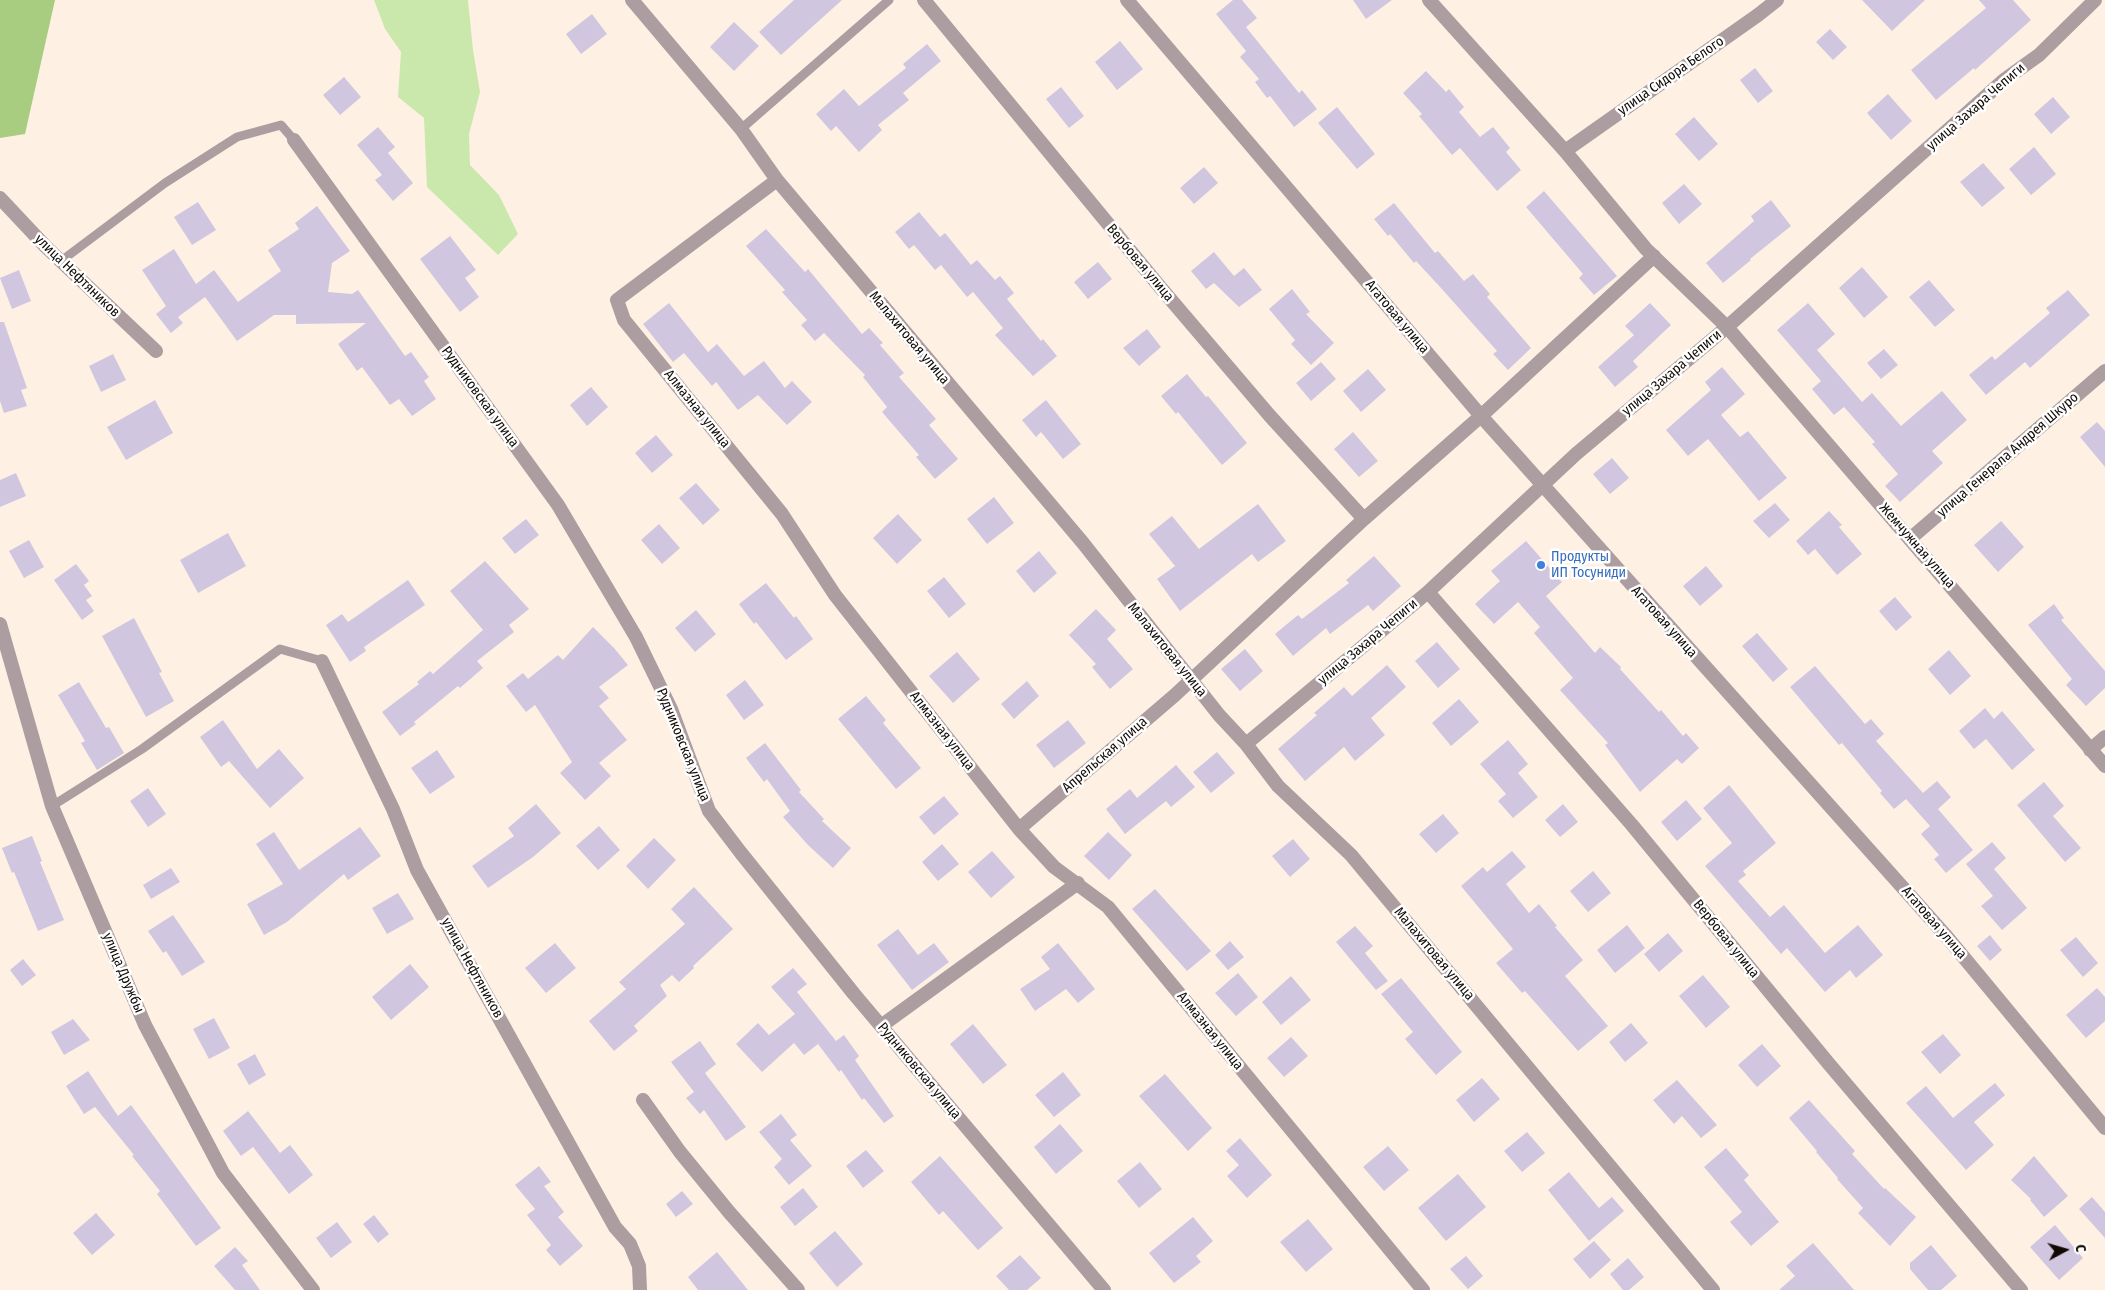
<!DOCTYPE html>
<html>
<head>
<meta charset="utf-8">
<style>
	body { margin:0 }
	#map { position:relative; width:2105px; height:1290px; overflow:hidden; background:#fef1e4; font-family:"Fira Sans Condensed",sans-serif }
	canvas { display:block }
	.north { position:absolute; left:2040px; top:1225px; width:50px; height:50px; -webkit-text-stroke:4px #fff; paint-order:stroke; rotate:84deg; font-size:14px; font-weight:700; line-height:20px; text-align:center; color:#110a04 }
	.north::after { content:''; display:block; margin:auto; width:18px; height:22px; background:#110a04; clip-path:polygon(50% 0,100% 100%,50% 72%,0 100%) }
</style>
</head>
<body>
<div id="map">
<canvas width="2105" height="1290"></canvas>
<div class="north">С</div>
</div>
<script>
const ctx = document.querySelector('canvas').getContext('2d');
ctx.lineJoin = 'round';
function fillPath(path, color) { ctx.fillStyle = color; ctx.fill(path, 'evenodd'); }
const toPath = rows => new Path2D(rows.map(r => 'M' + r).join(''));
function stroke(path, color, width, dash) { ctx.strokeStyle = color; ctx.lineWidth = width; ctx.lineCap = dash ? 'butt' : 'round'; ctx.setLineDash(dash || []); ctx.stroke(path); }
function write(font, color, halo, rows, align = 'center') {
  ctx.font = font + ' "Fira Sans Condensed",sans-serif'; ctx.lineWidth = 5; ctx.setLineDash([]); ctx.textBaseline = 'middle'; ctx.strokeStyle = halo; ctx.fillStyle = color; for (const [text, x, y, turn = 0] of rows) {
    ctx.save(); ctx.translate(x, y); ctx.rotate((+turn || 0) * Math.PI / 180); ctx.textAlign = isNaN(turn) ? turn : align; if (halo) ctx.strokeText(text, 0, 0); ctx.fillText(text, 0, 0); ctx.restore();
  }
}
fillPath(toPath([
	[374,0,468,0,473,50,480,92,469,134,470,165,499,195,518,234,498,255,427,187,424,118,398,97,401,52,385,29]
]), '#cae8ac');
fillPath(toPath([
	[0,0,55,0,25,134,0,138]
]), '#a8cc80');
fillPath(toPath([
	[794,0,842,0,781,55,759,32],
	[1233,0,1242,0,1257,18,1246,27,1299,93,1302,90,1317,109,1294,127,1270,96,1267,98,1255,82,1259,79,1240,57,1246,51,1216,14],
	[1353,0,1392,0,1366,19],
	[1862,0,1925,0,1892,31],
	[1979,0,2013,0,2031,20,1975,70,1974,68,1936,100,1911,70,1986,8],
	[592,14,607,34,581,54,566,34],
	[734,22,759,46,734,71,710,47],
	[1830,29,1847,47,1833,60,1816,42],
	[1120,41,1143,69,1117,90,1095,62],
	[927,44,941,61,903,93,909,100,878,125,882,130,859,152,836,126,831,131,816,114,844,89,859,106,906,68,903,64],
	[1755,68,1773,91,1758,103,1740,80],
	[1426,71,1446,92,1449,89,1464,107,1459,112,1480,137,1493,127,1510,148,1506,152,1521,170,1497,191,1460,148,1452,155,1419,116,1422,114,1403,93],
	[344,77,361,97,340,115,323,95],
	[1061,87,1084,116,1069,128,1046,99],
	[1888,94,1912,121,1891,140,1867,113],
	[2053,97,2070,117,2051,134,2034,114],
	[1337,107,1375,154,1357,169,1318,123],
	[1694,117,1718,144,1699,161,1675,134],
	[378,127,395,147,388,153,413,183,393,201,375,180,382,175,357,145],
	[2034,147,2056,174,2031,195,2009,169],
	[1983,163,2005,188,1982,207,1960,182],
	[1204,167,1218,183,1194,204,1180,188],
	[1684,184,1702,204,1679,224,1662,203],
	[1544,191,1617,276,1594,295,1579,278,1583,274,1526,207],
	[1771,200,1791,226,1750,259,1751,260,1723,283,1706,263,1754,221,1751,216],
	[198,202,216,230,192,245,174,217],
	[1394,203,1435,253,1438,251,1464,281,1473,274,1490,294,1487,297,1531,348,1508,370,1493,354,1497,351,1441,288,1416,261,1414,263,1390,234,1388,236,1374,219],
	[317,206,350,251,332,263,328,292,352,294,358,290,405,356,411,352,429,377,424,381,436,399,412,416,399,399,390,405,362,367,357,371,338,344,366,323,296,324,296,315,274,315,237,341,205,297,178,317,183,323,171,333,156,314,166,306,142,270,174,249,196,284,214,270,238,302,281,271,268,250,299,229,295,223],
	[919,212,940,237,945,233,971,265,977,260,995,280,1000,276,1014,293,1007,299,1041,341,1043,339,1057,356,1033,376,995,335,1003,328,973,292,967,297,941,265,935,270,914,245,909,249,895,232],
	[766,229,805,272,808,269,862,334,869,328,883,343,880,345,904,373,899,377,936,419,929,425,958,459,935,479,916,457,919,455,882,412,887,407,863,377,865,375,824,333,815,341,801,325,807,320,782,292,785,290,746,246],
	[450,236,476,270,465,278,479,297,460,312,420,259],
	[1214,252,1234,276,1244,268,1262,290,1239,307,1214,283,1206,289,1191,271],
	[1098,262,1112,279,1088,299,1074,282],
	[1862,267,1888,297,1864,318,1839,288],
	[19,270,31,301,12,309,0,278],
	[1929,280,1955,310,1935,327,1909,297],
	[1292,289,1310,312,1306,314,1334,343,1311,365,1291,344,1295,340,1269,309],
	[2068,290,2090,315,2030,368,2025,362,1986,395,1969,375,1992,356,1995,360,2050,313,2046,308],
	[669,303,708,352,717,344,744,376,764,361,785,388,792,381,812,402,787,425,758,395,738,410,716,382,712,386,684,353,673,362,643,324],
	[1650,303,1671,325,1633,361,1638,367,1615,387,1598,367,1634,335,1625,326],
	[1808,303,1835,334,1817,350,1862,402,1872,393,1901,426,1942,391,1967,420,1932,451,1943,463,1900,502,1885,486,1898,474,1872,444,1875,442,1844,407,1834,415,1812,389,1821,381,1777,330],
	[0,322,4,322,27,388,21,390,27,406,4,413,0,401],
	[1147,329,1161,347,1139,366,1123,348],
	[1884,349,1898,365,1881,379,1867,363],
	[113,354,126,380,101,392,89,366],
	[1321,362,1336,379,1311,401,1296,383],
	[1722,367,1745,394,1721,415,1740,437,1748,431,1787,478,1759,501,1708,439,1688,456,1666,430,1711,390,1705,382],
	[1368,369,1386,390,1361,412,1343,391],
	[1187,374,1206,397,1208,396,1247,443,1222,465,1178,412,1176,414,1161,396],
	[591,387,608,407,587,426,570,405],
	[155,400,173,433,126,460,107,427],
	[1046,400,1081,444,1063,459,1041,432,1036,437,1022,420],
	[2097,422,2105,431,2105,467,2080,437],
	[1353,432,1378,461,1359,477,1334,449],
	[656,435,673,455,652,473,635,453],
	[1612,458,1629,478,1610,494,1593,474],
	[16,473,26,496,0,507,0,480],
	[696,483,720,510,703,525,679,498],
	[994,497,1014,523,987,544,967,519],
	[1775,503,1790,520,1769,538,1753,521],
	[1258,504,1286,541,1258,562,1252,554,1180,611,1157,579,1175,566,1149,534,1172,516,1199,549],
	[1829,511,1842,525,1839,527,1862,554,1837,575,1815,549,1808,555,1796,541],
	[898,514,922,540,897,564,873,538],
	[526,519,539,535,515,554,502,538],
	[2001,521,2024,547,1998,572,1974,545],
	[659,524,680,548,662,564,641,540],
	[228,533,246,566,198,593,180,560],
	[29,540,44,567,24,578,9,551],
	[1526,541,1562,582,1546,596,1595,653,1600,647,1621,667,1620,669,1659,712,1661,710,1683,736,1686,733,1699,748,1682,764,1677,759,1640,792,1605,745,1608,743,1560,690,1573,678,1534,633,1540,627,1518,602,1494,624,1475,604,1500,581,1491,571],
	[1039,551,1057,573,1034,593,1016,571],
	[1374,556,1401,586,1373,611,1368,605,1330,634,1326,628,1293,656,1275,634,1298,615,1302,619,1349,583,1346,580],
	[485,561,529,609,509,625,514,632,477,661,483,668,460,688,458,686,414,722,416,724,400,736,382,712,419,684,417,682,430,671,433,674,483,630,450,591],
	[76,564,89,581,84,585,92,596,86,600,94,611,82,620,54,580],
	[1706,566,1723,586,1700,606,1683,586],
	[944,577,966,604,949,618,927,591],
	[408,580,425,605,364,647,366,651,350,662,326,625,342,614,348,622],
	[766,583,794,618,796,616,813,639,786,660,756,622,754,624,739,604],
	[1895,597,1912,617,1896,631,1879,611],
	[2054,604,2064,618,2061,620,2105,671,2105,688,2086,706,2066,685,2072,679,2028,625],
	[1096,609,1116,630,1107,639,1133,669,1110,689,1092,667,1096,664,1069,635],
	[696,610,716,634,695,652,675,628],
	[134,618,162,672,159,673,174,701,146,717,102,636],
	[593,627,614,648,628,665,599,687,609,698,599,706,627,740,599,763,611,776,585,800,560,773,572,762,535,705,526,712,506,686,523,673,528,679,558,655,563,660],
	[1757,633,1788,669,1773,682,1742,646],
	[1437,642,1460,669,1438,688,1415,661],
	[1245,649,1263,671,1240,691,1221,669],
	[1949,650,1971,676,1950,695,1928,669],
	[957,652,980,679,953,703,929,676],
	[1387,665,1406,687,1371,718,1385,735,1355,761,1344,747,1305,781,1278,749,1317,715,1314,713,1344,687,1352,696],
	[1815,666,1865,724,1871,719,1884,734,1876,741,1923,793,1937,781,1951,797,1938,809,1973,850,1946,873,1934,859,1939,855,1921,834,1930,826,1906,799,1894,809,1880,793,1882,791,1842,743,1839,745,1790,687],
	[745,680,764,705,744,720,726,695],
	[1027,681,1039,696,1014,719,1001,704],
	[79,682,106,728,109,727,124,753,97,770,81,743,85,741,58,695],
	[866,696,886,720,883,723,921,768,896,789,838,719],
	[1459,699,1479,722,1451,746,1432,723],
	[1985,708,1994,719,2002,711,2035,750,2012,770,1986,739,1974,749,1959,731],
	[223,720,257,769,279,749,304,778,270,808,229,761,221,767,200,737],
	[1068,720,1086,743,1054,768,1036,745],
	[1508,740,1528,764,1518,773,1538,797,1513,818,1498,801,1506,794,1480,764],
	[765,743,801,790,799,792,824,819,822,821,851,848,833,868,808,845,783,817,790,811,767,779,764,782,746,758],
	[437,750,455,777,430,794,411,768],
	[1217,752,1235,773,1211,793,1193,772],
	[1176,765,1195,787,1171,807,1166,801,1125,834,1106,809,1130,789,1137,798],
	[2044,782,2064,806,2053,816,2081,848,2065,862,2017,805],
	[1729,785,1776,843,1743,871,1746,875,1738,881,1770,917,1784,905,1825,953,1858,925,1883,955,1856,978,1850,970,1825,992,1787,948,1781,954,1705,866,1732,843,1703,808],
	[148,788,166,814,148,827,130,801],
	[944,796,959,814,934,835,919,817],
	[1686,800,1702,819,1677,841,1661,822],
	[536,804,561,833,533,857,488,888,472,866,514,836,508,828],
	[1563,804,1578,822,1560,837,1545,820],
	[1443,814,1459,833,1436,853,1419,834],
	[599,826,620,850,598,870,576,846],
	[360,827,381,856,348,880,344,874,287,922,264,935,247,904,283,884,256,844,274,832,299,870],
	[1108,832,1132,855,1109,880,1084,856],
	[32,836,42,861,40,862,64,920,38,931,14,872,12,873,2,848],
	[654,838,676,860,648,889,626,866],
	[1293,839,1310,859,1290,877,1272,856],
	[1992,842,2006,858,1994,869,2027,908,2002,930,1981,906,1993,896,1966,864],
	[942,844,959,864,938,881,922,862],
	[992,851,1015,877,991,898,968,872],
	[1512,851,1526,867,1506,884,1529,913,1539,904,1557,926,1555,927,1583,960,1565,976,1608,1026,1578,1051,1525,991,1522,993,1496,963,1513,949,1461,886,1483,867,1487,872],
	[171,868,180,882,151,899,143,885],
	[1593,871,1611,893,1588,912,1570,891],
	[694,887,733,929,693,966,694,968,679,982,672,975,660,985,667,996,634,1026,638,1031,614,1051,589,1021,626,989,619,982,685,924,671,909],
	[1155,889,1211,951,1187,971,1132,909],
	[398,893,414,919,387,934,372,908],
	[173,915,205,962,182,976,166,951,163,953,148,931],
	[1627,925,1645,948,1615,973,1597,950],
	[1355,926,1373,946,1365,953,1388,981,1376,990,1336,942],
	[898,929,918,955,934,943,949,962,912,990,877,945],
	[1668,933,1683,951,1659,972,1644,954],
	[1990,935,2002,950,1990,961,1977,946],
	[2076,937,2098,963,2083,977,2060,950],
	[1230,941,1244,957,1228,970,1215,955],
	[555,943,576,968,546,993,525,968],
	[1058,943,1095,989,1078,1003,1066,989,1035,1011,1020,989,1050,969,1041,957],
	[23,959,36,975,22,986,10,970],
	[410,964,429,987,391,1020,372,997],
	[793,968,807,984,797,992,836,1041,844,1035,859,1056,855,1060,894,1116,884,1123,864,1098,862,1100,841,1070,839,1072,818,1044,804,1055,794,1043,762,1072,736,1044,758,1023,769,1035,795,1014,771,987],
	[1238,973,1258,997,1236,1016,1215,993],
	[1703,975,1730,1007,1706,1028,1679,996],
	[1291,976,1311,1000,1281,1025,1262,1002],
	[1401,978,1462,1052,1436,1075,1405,1039,1413,1032,1381,994],
	[2097,988,2105,997,2105,1021,2086,1038,2066,1015],
	[214,1018,230,1048,209,1059,193,1029],
	[73,1019,90,1040,64,1055,51,1032],
	[1631,1023,1648,1043,1625,1062,1609,1042],
	[973,1024,1007,1065,983,1084,950,1044],
	[1943,1034,1961,1055,1940,1074,1921,1052],
	[1291,1037,1308,1056,1284,1077,1267,1058],
	[700,1041,716,1064,705,1073,746,1127,726,1141,704,1110,700,1114,686,1098,694,1092,671,1062],
	[1762,1044,1781,1066,1757,1087,1738,1065],
	[255,1054,266,1075,249,1085,237,1064],
	[88,1071,118,1116,131,1105,221,1228,196,1246,157,1194,160,1191,132,1156,134,1155,95,1107,84,1114,66,1086],
	[1063,1072,1081,1095,1054,1117,1035,1095],
	[1165,1074,1212,1128,1188,1151,1139,1096],
	[1482,1078,1500,1099,1474,1122,1456,1100],
	[1677,1080,1717,1125,1701,1138,1682,1116,1674,1124,1653,1100],
	[1995,1083,2005,1095,1974,1122,1994,1145,1966,1170,1906,1103,1926,1086,1953,1118],
	[1809,1100,1855,1151,1852,1154,1884,1189,1885,1188,1916,1217,1890,1246,1858,1213,1863,1208,1837,1179,1838,1178,1816,1152,1817,1151,1789,1118],
	[248,1111,280,1153,290,1145,313,1175,289,1194,253,1147,241,1156,223,1131],
	[781,1114,797,1135,790,1140,812,1166,789,1185,774,1167,782,1159,759,1132],
	[1060,1124,1083,1151,1056,1174,1034,1147],
	[1527,1132,1545,1153,1522,1172,1504,1151],
	[1240,1138,1272,1175,1247,1198,1227,1176,1239,1165,1226,1151],
	[1388,1146,1409,1170,1384,1191,1363,1167],
	[1726,1148,1749,1175,1744,1180,1779,1222,1751,1246,1730,1222,1742,1212,1704,1167],
	[866,1150,884,1171,863,1188,846,1166],
	[940,1156,1003,1228,978,1250,943,1211,939,1215,911,1182],
	[2034,1156,2068,1196,2044,1217,2030,1200,2031,1199,2011,1180],
	[1140,1162,1162,1189,1139,1208,1117,1181],
	[539,1166,551,1182,544,1186,564,1212,558,1217,583,1246,560,1266,546,1250,551,1245,527,1215,535,1209,515,1185],
	[1569,1172,1599,1208,1612,1197,1624,1211,1589,1241,1548,1190],
	[1458,1174,1486,1207,1446,1241,1418,1208],
	[803,1188,818,1207,795,1226,780,1207],
	[682,1191,693,1204,676,1217,666,1204],
	[2092,1197,2105,1212,2105,1238,2079,1209],
	[96,1213,115,1235,92,1255,73,1233],
	[374,1215,389,1234,378,1243,363,1224],
	[1193,1217,1213,1241,1196,1256,1201,1262,1174,1283,1149,1253],
	[1308,1219,1333,1249,1306,1272,1280,1242],
	[337,1222,352,1242,331,1258,316,1238],
	[2055,1225,2083,1258,2059,1280,2030,1247],
	[835,1231,863,1264,837,1287,809,1253],
	[1594,1241,1611,1260,1590,1279,1573,1259],
	[1813,1243,1834,1267,1854,1290,1779,1290,1795,1276,1786,1266],
	[1931,1245,1957,1276,1941,1290,1928,1290,1910,1269,1910,1263],
	[235,1247,248,1261,242,1265,260,1290,235,1290,214,1266],
	[717,1252,748,1290,698,1290,688,1277],
	[1020,1255,1041,1278,1027,1290,1009,1290,996,1276],
	[1466,1256,1483,1276,1468,1289,1450,1269],
	[1628,1258,1644,1277,1629,1290,1623,1290,1610,1274]
]), '#d1c6e0');
stroke(toPath([
	[741,129,889,0],
	[61,261,165,183,237,137,281,125,294,140],
	[52,806,142,749,280,649,322,661]
]), '#ab9da0', 9);
stroke(toPath([
	[632,0,741,129,777,180,1083,543,1219,715,1246,744,1278,786,1351,855,1713,1290],
	[924,0,1160,287,1270,416,1364,519],
	[1127,0,1481,416,1947,937,2105,1128],
	[1429,0,1565,151,1646,249,1727,327,2105,766],
	[294,140,558,505,636,637,671,709,709,811,741,853,854,994,1104,1290],
	[1565,151,1758,15,1777,0],
	[777,180,617,300,624,320,782,514,835,595,1019,829,1054,867,1108,907,1423,1290],
	[0,198,46,247,156,351],
	[1911,538,2105,371],
	[1428,592,1632,825,1829,1064,2021,1290],
	[0,624,52,806,145,1025,223,1173,313,1290],
	[322,661,393,809,417,870,615,1227,630,1244,639,1266,640,1290],
	[1246,744,1428,592,1576,454,1727,327,2004,80,2039,55,2095,0],
	[2090,750,2105,737],
	[1019,829,1175,695,1364,519,1481,416,1654,256],
	[881,1026,1078,883],
	[643,1100,680,1152,729,1212,798,1290]
]), '#ab9da0', 14);
for (const [x, y, r, color] of [
	[1541,565,5,"#3f7fe0"]
]) { const dot = new Path2D(); dot.arc(x, y, r, 0, 2 * Math.PI); ctx.fillStyle = color; ctx.fill(dot); stroke(dot, '#fff', 2); }
write('14px', '#110a04', '#fff', [
	["улица Сидора Белого",1671,76,-35],
	["улица Захара Чепиги",1976,107,-41],
	["Вербовая улица",1140,263,50],
	["улица Нефтяников",77,276,44],
	["Агатовая улица",1397,317,50],
	["Малахитовая улица",909,338,50],
	["улица Захара Чепиги",1672,373,-40],
	["Рудниковская улица",480,397,54],
	["Алмазная улица",697,409,51],
	["улица Генерала Андрея Шкуро",2008,455,-41],
	["Жемчужная улица",1917,546,49],
	["Агатовая улица",1664,622,48],
	["улица Захара Чепиги",1368,642,-40],
	["Малахитовая улица",1167,650,51],
	["Алмазная улица",942,731,52],
	["Рудниковская улица",683,745,68],
	["Апрельская улица",1105,755,-41],
	["Агатовая улица",1934,923,49],
	["Вербовая улица",1726,939,51],
	["Малахитовая улица",1434,954,50],
	["улица Нефтяников",472,968,61],
	["улица Дружбы",123,973,67],
	["Алмазная улица",1210,1031,51],
	["Рудниковская улица",919,1071,50]
]);
write('14px', '#366cbe', '#fff', [
	["Продукты",1551,557],
	["ИП Тосуниди",1551,573]
], 'left');
</script>
</body>
</html>
